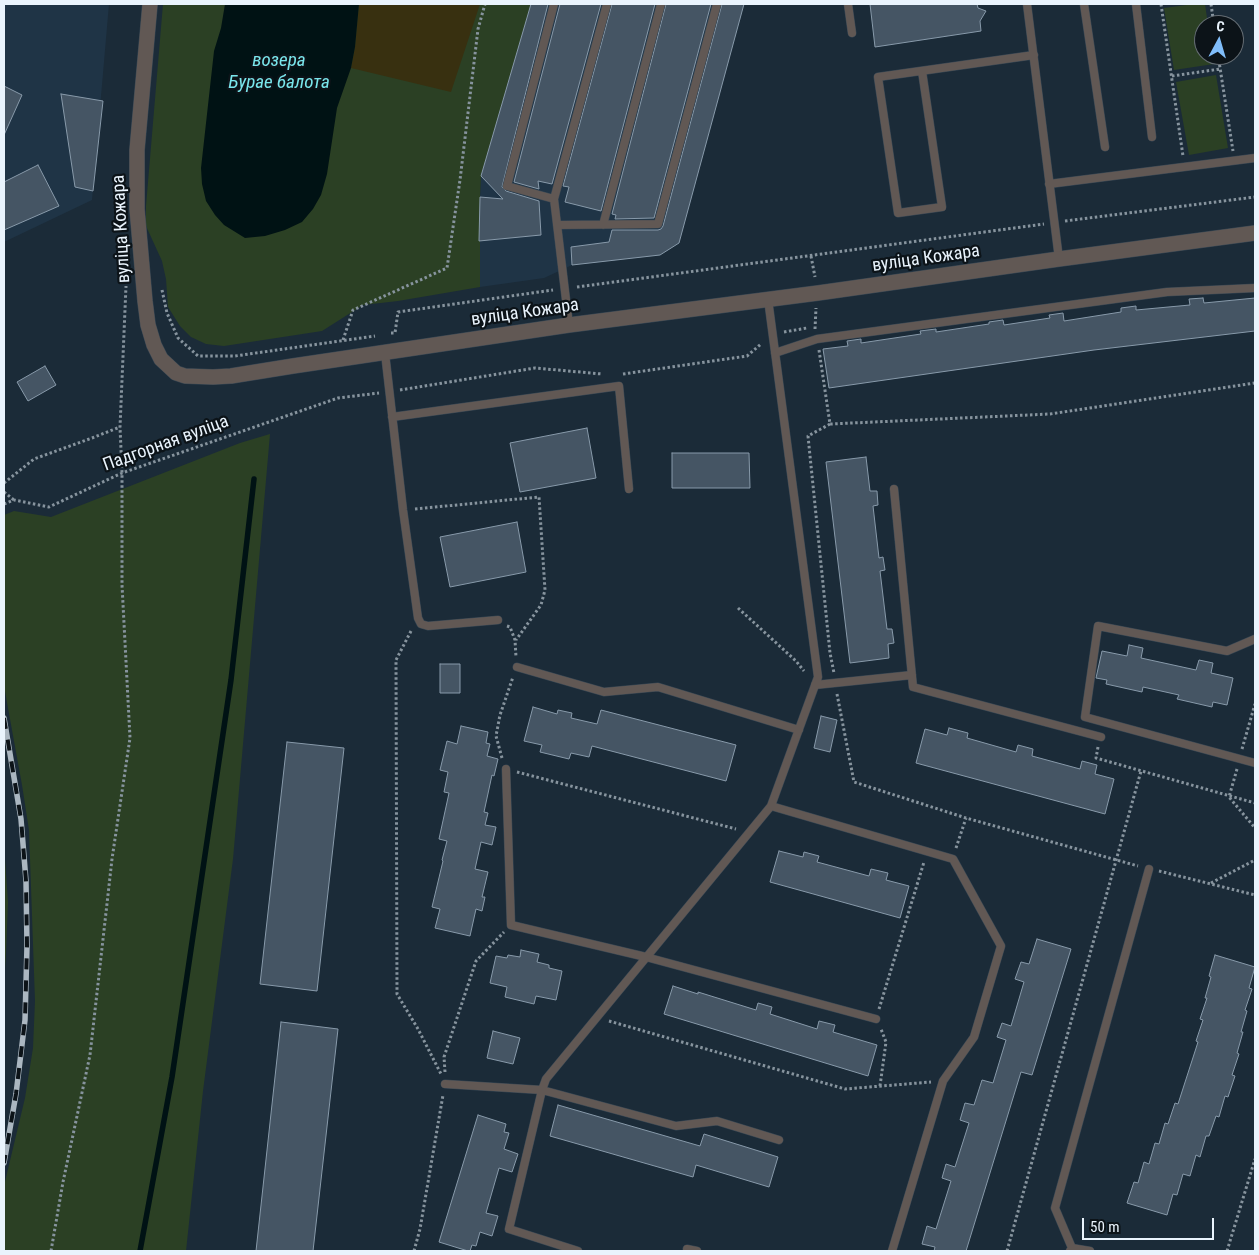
<!DOCTYPE html>
<html>
<head>
<meta charset="utf-8">
<style>
	body { margin:0 }
	#map { position:relative; width:1259px; height:1255px; overflow:hidden; background:#1b2b38; font-family:"Roboto Condensed",sans-serif }
	canvas { display:block }
	.frame { position:absolute; inset:0; border:5px solid #eaf4fd; pointer-events:none }
	.north { position:absolute; left:1194px; top:15px; width:50px; height:50px; box-sizing:border-box; background:#0c1318; border:1px solid #656d74; border-radius:50%; rotate:6deg; font-size:14px; font-weight:700; line-height:20px; text-align:center; color:#eaf4fd }
	.north::after { content:''; display:block; margin:auto; width:18px; height:22px; background:#80bdfa; clip-path:polygon(50% 0,100% 100%,50% 72%,0 100%) }
	.scale { position:absolute; left:1082px; top:1218px; width:132px; height:22px; box-sizing:border-box; border:2px solid #eaf4fd; border-top:0; padding-left:6px; font-size:15px; line-height:18px; white-space:nowrap; color:#eaf4fd; -webkit-text-stroke:4px #0c1318; paint-order:stroke }
</style>
</head>
<body>
<div id="map">
<canvas width="1259" height="1255"></canvas>
<div class="frame"></div>
<div class="north">С</div>
<div class="scale">50 m</div>
</div>
<script>
const ctx = document.querySelector('canvas').getContext('2d');
ctx.lineJoin = 'round';
function fillPath(path, color) { ctx.fillStyle = color; ctx.fill(path, 'evenodd'); }
const toPath = rows => new Path2D(rows.map(r => 'M' + r).join(''));
function stroke(path, color, width, dash) { ctx.strokeStyle = color; ctx.lineWidth = width; ctx.lineCap = dash ? 'butt' : 'round'; ctx.setLineDash(dash || []); ctx.stroke(path); }
function write(font, color, halo, rows, align = 'center') {
  ctx.font = font + ' "Roboto Condensed",sans-serif'; ctx.lineWidth = 4.5; ctx.setLineDash([]); ctx.textBaseline = 'middle'; ctx.strokeStyle = halo; ctx.fillStyle = color; for (const [text, x, y, turn = 0] of rows) {
    ctx.save(); ctx.translate(x, y); ctx.rotate((+turn || 0) * Math.PI / 180); ctx.textAlign = isNaN(turn) ? turn : align; if (halo) ctx.strokeText(text, 0, 0); ctx.fillText(text, 0, 0); ctx.restore();
  }
}
fillPath(toPath([
	[4,4,109,4,92,200,4,242],
	[531,4,744,4,679,243,660,255,572,265,544,278,480,287,480,197,481,176]
]), '#1f3446');
fillPath(toPath([
	[163,4,531,4,481,176,480,197,480,287,398,301,363,305,322,331,224,346,206,344,191,337,180,326,168,307,166,279,162,261,146,226,146,206],
	[1194,4,1205,4,1208,25,1204,25,1204,55,1213,55,1214,64,1174,70,1164,8],
	[1216,75,1228,148,1189,155,1176,82],
	[270,434,233,859,203,1091,186,1251,4,1251,4,1186,25,1098,33,1048,35,1001,29,830,22,785,4,686,4,515,14,511,51,517,240,443],
	[4,845,8,902,6,954,4,983]
]), '#2b4024');
fillPath(toPath([
	[359,4,480,4,451,92,351,68,355,47]
]), '#383010');
fillPath(toPath([
	[225,4,359,4,355,47,351,68,337,108,327,174,321,195,313,209,302,222,285,230,265,236,245,238,224,225,215,215,206,201,202,184,201,168,214,51,221,28]
]), '#001214');
stroke(toPath([
	[140,1251,172,1077,231,680,254,479]
]), '#001214', 5.5);
const building = toPath([
	[531,4,548,4,502,187,506,191,539,201,541,235,479,241,480,197,503,199,481,176,531,4],
	[560,4,601,4,552,184,538,181,539,189,514,182,560,4],
	[612,4,655,4,601,211,565,202,569,187,563,186,612,4],
	[666,4,711,4,654,218,615,219,616,215,612,214,666,4],
	[722,4,744,4,679,243,660,255,572,265,571,247,609,242,612,230,658,230,661,229,663,226,722,4],
	[870,4,977,4,978,8,986,11,980,21,981,31,875,47,870,4],
	[4,86,22,95,4,135,4,86],
	[61,94,103,101,93,191,75,187,61,94],
	[38,165,59,206,4,230,4,182,38,165],
	[1203,298,1204,303,1255,298,1255,331,1094,350,829,388,823,349,848,346,847,341,861,339,861,343,921,334,920,331,936,329,936,332,989,324,989,322,1003,320,1004,325,1050,318,1049,315,1063,313,1064,321,1121,312,1121,308,1136,306,1136,310,1190,305,1189,299,1203,298],
	[45,366,56,385,28,401,17,382,45,366],
	[587,428,596,478,520,492,510,443,587,428],
	[672,453,749,453,750,488,672,488,672,453],
	[866,457,870,491,877,491,878,505,873,506,879,558,883,557,885,570,880,571,887,629,892,629,894,643,888,644,889,658,850,663,826,462,866,457],
	[517,522,526,572,450,587,440,537,517,522],
	[1129,645,1143,648,1141,658,1196,670,1199,660,1213,663,1211,673,1233,678,1227,705,1213,702,1212,707,1177,699,1179,695,1143,687,1142,692,1106,684,1107,680,1096,678,1102,651,1127,656,1129,645],
	[440,664,460,664,460,693,440,693,440,664],
	[533,707,557,714,558,710,572,713,571,718,597,724,601,710,736,745,726,781,592,746,589,757,571,753,569,759,540,752,542,745,524,741,533,707],
	[821,716,837,720,830,752,814,748,821,716],
	[461,726,488,732,486,743,490,744,487,756,498,759,494,776,492,775,484,812,488,813,485,825,496,827,492,845,481,842,475,869,488,872,482,897,485,897,482,911,476,909,470,936,435,928,440,909,432,907,443,861,442,860,447,841,439,839,449,793,444,792,448,772,440,770,447,741,457,744,461,726],
	[949,728,968,733,967,738,1016,752,1018,745,1033,749,1032,756,1080,769,1082,761,1097,765,1095,774,1114,779,1105,814,916,763,925,729,947,735,949,728],
	[287,742,344,748,317,991,260,984,287,742],
	[779,851,803,857,804,852,819,856,817,862,869,876,871,869,888,873,886,880,909,886,900,918,770,882,779,851],
	[1037,939,1071,949,1032,1075,1021,1072,966,1251,934,1251,935,1247,922,1244,927,1226,936,1229,951,1181,942,1178,946,1164,955,1167,969,1123,960,1120,965,1103,974,1105,982,1080,993,1083,1006,1040,997,1037,1002,1023,1011,1026,1024,982,1015,979,1021,962,1029,964,1037,939],
	[521,950,539,954,537,962,549,965,549,968,562,971,556,1000,536,996,534,1004,505,997,507,987,490,983,496,956,507,958,508,955,520,957,521,950],
	[1215,955,1255,967,1249,988,1252,989,1245,1010,1247,1011,1241,1032,1243,1032,1237,1053,1239,1054,1232,1075,1235,1076,1228,1097,1225,1096,1219,1117,1216,1116,1209,1136,1206,1136,1200,1157,1196,1155,1190,1176,1183,1174,1177,1195,1173,1194,1167,1215,1127,1203,1134,1182,1138,1183,1144,1162,1149,1164,1155,1143,1159,1144,1165,1123,1168,1124,1175,1103,1178,1104,1198,1042,1196,1041,1203,1020,1200,1019,1207,998,1205,998,1211,977,1209,976,1215,955],
	[673,986,698,994,698,992,756,1010,758,1003,772,1007,770,1014,817,1029,819,1021,835,1025,833,1032,877,1045,868,1076,664,1014,673,986],
	[281,1022,338,1029,313,1251,256,1251,281,1022],
	[493,1031,520,1038,513,1064,487,1058,493,1031],
	[558,1105,700,1146,704,1134,778,1157,769,1187,696,1165,693,1177,550,1136,558,1105],
	[478,1115,506,1124,504,1132,509,1133,504,1149,518,1154,512,1172,499,1168,486,1213,498,1216,492,1236,480,1232,476,1246,472,1245,470,1251,468,1251,439,1242,478,1115]
]);
fillPath(building, '#455564');
stroke(building, '#889aaa', 1);
const service = toPath([
	[554,4,507,186,554,199],
	[848,4,852,33],
	[1027,4,1059,259],
	[1084,4,1105,147],
	[1136,4,1152,137],
	[922,71,942,207,898,213,878,77,1034,55],
	[1049,184,1255,158],
	[557,225,658,224,717,4],
	[603,225,661,4],
	[768,299,818,677,771,806,953,859,1001,946,974,1037,943,1081,892,1251],
	[569,325,554,199,607,4],
	[385,353,403,510,418,618,421,624,428,626,498,620],
	[775,353,817,339,1167,292,1255,288],
	[392,417,619,386,629,489],
	[894,489,913,687,1101,737],
	[1255,639,1227,651,1098,626,1085,717,1255,763],
	[517,667,604,692,658,687,799,730],
	[815,685,912,675],
	[506,769,511,925,646,957,876,1019],
	[445,1084,542,1090,676,1126,717,1121,779,1140],
	[1072,1248,1090,1251],
	[687,1249,697,1251],
	[578,1251,509,1229,542,1090,546,1079,771,806],
	[1070,1251,1072,1248,1055,1208,1149,869]
]);
const minor = toPath([
	[150,4,137,150,137,209,145,301,148,325,154,345,161,359,176,373,185,376,213,377,231,376,293,366,569,325,818,293,1059,259,1255,233]
]);
stroke(service, '#384754', 9);
stroke(minor, '#384754', 16);
stroke(toPath([
	[1161,4,1183,156],
	[1211,4,1214,25],
	[1218,55,1233,151],
	[1172,76,1220,69],
	[1065,221,1255,197],
	[811,256,815,277],
	[577,287,1044,224],
	[162,290,167,313,178,338,198,356,235,356,375,336],
	[815,329,816,308],
	[784,332,807,328],
	[391,333,395,333,398,312,553,290],
	[343,340,353,310,447,268,460,180,478,29,485,4],
	[819,350,830,424,1050,414,1255,383],
	[623,374,747,356,761,344],
	[400,390,535,368,602,374],
	[830,424,808,436,830,653,834,673],
	[4,483,34,459,92,438,120,427],
	[4,492,14,500],
	[4,504,14,500,49,507,122,473,338,398,379,393],
	[415,509,539,497,545,590,541,605,516,640],
	[738,608,796,661,804,671],
	[507,626,510,627,515,640,516,657],
	[411,631,396,660,397,994,418,1029,441,1074],
	[837,694,854,782,966,818,1138,866],
	[1098,747,1096,758,1255,803],
	[1242,749,1255,704],
	[502,758,496,736,500,715,513,677],
	[1237,769,1229,797,1255,828],
	[517,772,736,829],
	[956,848,966,818],
	[1159,871,1255,895],
	[1211,883,1255,860],
	[879,1009,924,862],
	[609,1021,845,1089,931,1082],
	[445,1072,444,1057,476,961,504,932],
	[880,1086,886,1042,881,1029],
	[51,1251,63,1182,90,1055,112,859,130,738,122,585,122,473,120,427,126,286],
	[414,1251,420,1229,443,1095],
	[1007,1251,1141,771],
	[1227,1251,1255,1159]
]), '#87949e', 3, [2.5, 2.5]);
stroke(service, '#615854', 8);
stroke(minor, '#615854', 15);
const rail = toPath([
	[4,718,21,819,26,881,27,946,25,1020,16,1094,4,1163]
]);
stroke(rail, '#abb7c1', 5.5);
stroke(rail, '#0c1318', 4, [11]);
write('18px', '#eaf4fd', '#0c1318', [
	["вуліца Кожара",122,229,-93],
	["вуліца Кожара",926,259,-8],
	["вуліца Кожара",525,313,-8],
	["Падгорная вуліца",166,444,-20]
]);
write('italic 19px', '#7ae6ec', '#0c1318', [
	["возера",279,61],
	["Бурае балота",279,83]
]);
</script>
</body>
</html>
